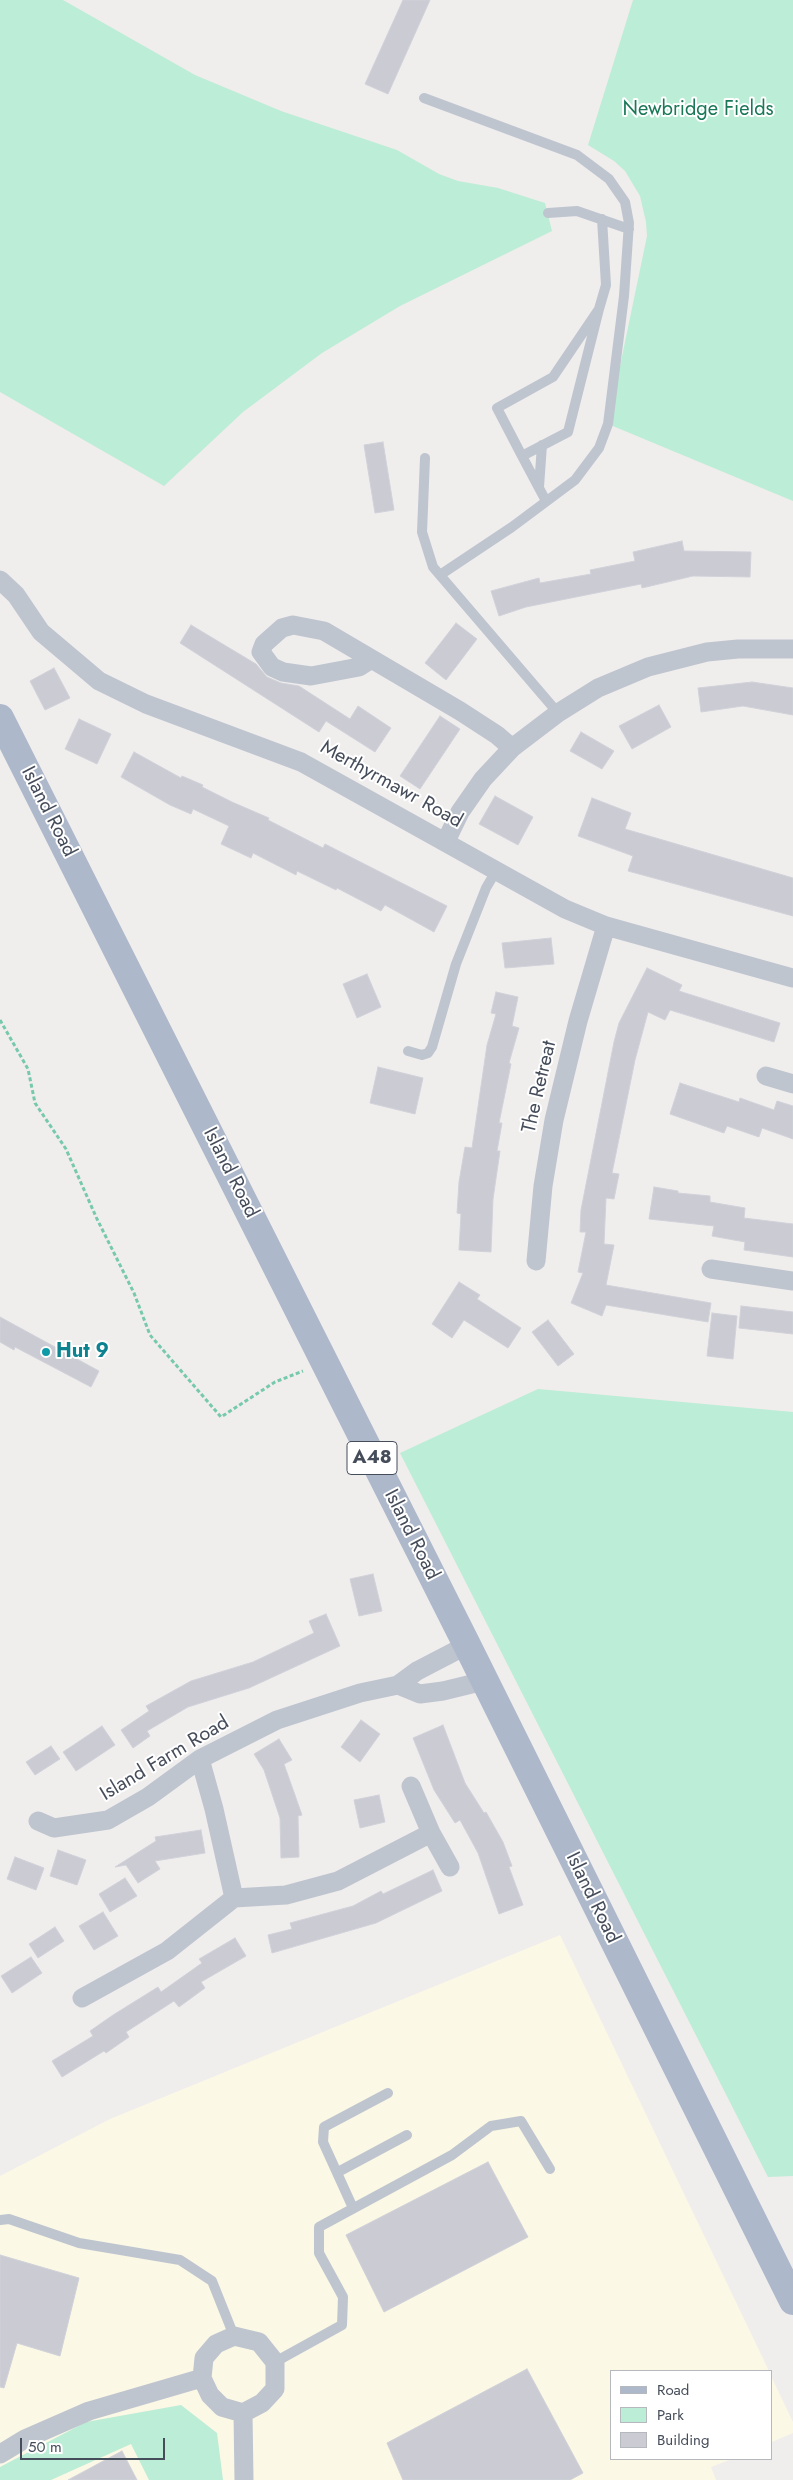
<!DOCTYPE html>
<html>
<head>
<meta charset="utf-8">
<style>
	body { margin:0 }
	#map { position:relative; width:793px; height:2480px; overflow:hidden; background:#f0eded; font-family:Jost,sans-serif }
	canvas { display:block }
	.legend { position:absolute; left:610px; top:2370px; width:162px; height:90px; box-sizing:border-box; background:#fff; border:1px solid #b5b8bd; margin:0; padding:6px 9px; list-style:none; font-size:15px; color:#464d5a }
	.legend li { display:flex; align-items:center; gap:10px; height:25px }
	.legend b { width:25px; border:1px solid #b5b8bd }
	.scale { position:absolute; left:20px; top:2438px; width:145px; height:22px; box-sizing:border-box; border:2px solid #464d5a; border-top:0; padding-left:6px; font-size:15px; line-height:18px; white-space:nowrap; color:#464d5a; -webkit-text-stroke:4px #fff; paint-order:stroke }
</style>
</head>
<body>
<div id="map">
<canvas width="793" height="2480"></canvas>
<ul class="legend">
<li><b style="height:6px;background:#adb8cb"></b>Road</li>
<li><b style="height:14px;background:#bcedd6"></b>Park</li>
<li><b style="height:14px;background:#cacbd3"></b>Building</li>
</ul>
<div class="scale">50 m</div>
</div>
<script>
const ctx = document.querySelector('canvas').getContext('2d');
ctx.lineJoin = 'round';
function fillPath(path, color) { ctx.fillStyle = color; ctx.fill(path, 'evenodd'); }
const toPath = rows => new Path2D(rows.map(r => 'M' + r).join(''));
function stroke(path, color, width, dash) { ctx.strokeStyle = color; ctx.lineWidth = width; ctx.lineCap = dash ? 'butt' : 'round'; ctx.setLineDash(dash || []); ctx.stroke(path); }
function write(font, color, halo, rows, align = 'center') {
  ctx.font = font + ' Jost,sans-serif'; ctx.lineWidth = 4; ctx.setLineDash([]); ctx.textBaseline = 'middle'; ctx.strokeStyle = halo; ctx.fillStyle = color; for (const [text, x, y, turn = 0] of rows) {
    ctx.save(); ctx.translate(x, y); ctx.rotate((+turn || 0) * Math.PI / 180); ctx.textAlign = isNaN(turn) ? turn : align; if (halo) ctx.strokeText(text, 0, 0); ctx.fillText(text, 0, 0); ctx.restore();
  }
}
fillPath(toPath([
	[560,1935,769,2371,612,2371,612,2459,732,2459,711,2467,716,2480,0,2480,0,2176,110,2119],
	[772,2378,793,2422,793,2433,772,2442]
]), '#fbf8e6');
fillPath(toPath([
	[0,0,63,0,195,75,281,111,397,150,439,174,458,181,498,188,545,203,552,231,400,306,322,353,243,412,164,486,0,392],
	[633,0,793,0,793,501,608,424,647,236,646,222,640,196,625,171,614,161,588,145],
	[538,1389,793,1412,793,2176,768,2177,400,1453],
	[181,2405,217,2433,223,2480,149,2480,131,2444,51,2480,0,2480,0,2467,86,2422]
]), '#bcedd6');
const building = toPath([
	[403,0,430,0,388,94,365,84,403,0],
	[383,442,394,510,375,513,364,445,383,442],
	[682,541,684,551,751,552,750,577,693,576,642,588,641,584,526,607,499,616,491,591,539,578,540,583,591,574,590,570,635,561,633,552,682,541],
	[456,623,477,639,446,680,425,663,456,623],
	[191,625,256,664,267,677,281,683,299,686,350,719,358,706,391,728,375,752,326,721,319,732,180,643,191,625],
	[54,668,70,698,45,710,30,681,54,668],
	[752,682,793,688,793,715,743,706,701,712,698,688,752,682],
	[659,705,671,727,632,749,619,726,659,705],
	[440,716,460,729,420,789,400,776,440,716],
	[79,719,111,734,97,764,65,749,79,719],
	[581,732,614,751,602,769,570,751,581,732],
	[134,752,181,778,182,776,203,785,202,787,232,802,269,818,268,820,323,848,325,844,447,906,434,932,385,905,381,911,337,888,336,890,297,871,296,875,253,853,251,858,221,844,229,826,193,809,191,814,170,805,121,777,134,752],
	[495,796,533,817,518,845,479,824,495,796],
	[592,798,631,813,625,829,793,878,793,916,628,871,633,856,578,836,592,798],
	[551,938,554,964,505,968,502,943,551,938],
	[647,968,682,985,679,991,780,1023,774,1042,670,1010,665,1020,648,1012,635,1060,612,1173,619,1174,614,1199,606,1198,604,1244,614,1245,606,1285,711,1303,708,1322,606,1305,602,1316,571,1303,583,1273,578,1272,586,1232,580,1232,581,1210,614,1042,619,1023,647,968],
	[367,974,381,1007,357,1018,343,984,367,974],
	[496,992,518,997,512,1026,519,1028,509,1063,511,1064,499,1123,502,1123,497,1151,500,1151,493,1199,491,1252,459,1250,461,1214,457,1213,459,1182,465,1147,472,1148,487,1045,496,1014,491,1013,496,992],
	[378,1067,423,1078,415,1114,370,1103,378,1067],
	[680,1083,739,1102,740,1098,774,1110,777,1101,793,1106,793,1139,762,1128,759,1137,727,1126,724,1133,670,1114,680,1083],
	[654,1187,678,1191,678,1193,710,1196,710,1202,745,1208,744,1218,793,1224,793,1257,744,1250,745,1242,712,1236,714,1226,649,1219,654,1187],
	[459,1282,480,1295,477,1299,521,1328,508,1348,464,1320,452,1338,432,1324,459,1282],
	[741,1306,793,1312,793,1334,739,1328,741,1306],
	[712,1313,737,1316,733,1359,707,1356,712,1313],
	[0,1317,99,1371,91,1387,15,1347,14,1350,0,1342,0,1317],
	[548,1320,574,1354,558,1366,532,1332,548,1320],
	[373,1574,382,1611,359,1616,350,1579,373,1574],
	[326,1614,340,1646,249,1688,188,1707,147,1731,150,1736,133,1748,121,1730,149,1711,146,1706,191,1681,253,1662,314,1633,309,1621,326,1614],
	[361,1720,380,1734,360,1762,341,1747,361,1720],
	[443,1725,465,1783,484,1813,486,1812,503,1842,512,1866,509,1867,523,1905,499,1914,478,1853,460,1820,455,1823,434,1790,413,1738,443,1725],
	[102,1726,115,1745,76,1771,63,1752,102,1726],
	[279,1739,292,1760,284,1764,302,1815,298,1816,299,1857,281,1858,280,1818,264,1770,254,1754,279,1739],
	[51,1746,60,1759,35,1775,26,1762,51,1746],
	[379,1795,385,1822,360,1828,354,1800,379,1795],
	[201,1830,205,1853,155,1861,160,1869,138,1883,126,1865,115,1867,156,1841,155,1837,201,1830],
	[58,1850,86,1860,77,1885,50,1876,58,1850],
	[15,1857,44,1868,36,1890,7,1879,15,1857],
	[433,1870,442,1891,376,1923,272,1953,268,1935,292,1929,290,1923,353,1906,381,1891,383,1894,433,1870],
	[125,1878,137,1896,110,1912,99,1894,125,1878],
	[103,1912,118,1936,94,1950,79,1926,103,1912],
	[55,1927,64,1941,38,1958,29,1944,55,1927],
	[235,1938,246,1956,201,1982,205,1988,179,2007,174,2001,126,2032,129,2037,106,2053,104,2051,62,2077,52,2061,93,2036,90,2031,113,2015,158,1987,161,1992,202,1963,199,1959,235,1938],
	[31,1957,42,1973,12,1993,1,1976,31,1957],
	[488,2162,528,2237,384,2312,346,2235,488,2162],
	[0,2255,79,2278,60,2356,17,2343,4,2388,0,2387,0,2255],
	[527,2369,583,2473,570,2480,403,2480,387,2443,527,2369],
	[122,2451,137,2480,68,2480,122,2451]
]);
fillPath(building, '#cacbd3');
stroke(building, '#d1d2d9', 1);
stroke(toPath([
	[0,1020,28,1069,35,1103,66,1149,97,1219,134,1293,150,1335,221,1417,275,1382,303,1371]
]), '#76c9ac', 3, [4, 2.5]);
stroke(toPath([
	[424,98,577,155,609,179,625,202,629,223,624,296,608,424,599,448,575,480,512,527,440,575],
	[548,213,577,211,629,229],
	[599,309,606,285,602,219],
	[522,456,568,432,599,309,553,377,497,408,522,456,539,488,546,501],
	[425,458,422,532,433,567,558,713],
	[539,487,542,445],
	[408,1051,422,1055,428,1053,432,1047,456,964,486,888,496,871],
	[338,2172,407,2135],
	[353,2208,323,2142,324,2127,388,2093],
	[0,2220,9,2219,79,2243,180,2260,212,2281,234,2336],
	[275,2362,342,2325,343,2297,319,2253,319,2227,452,2155,491,2126,521,2121,550,2169]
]), '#bec5cf', 10);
stroke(toPath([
	[0,580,16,595,41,632,99,681,146,704,301,762,565,909,606,926,793,978],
	[370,660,359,667,311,676,283,672,272,667,261,652,264,644,282,628,293,625,324,631,460,711,497,735,512,748],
	[446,841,460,812,483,779,512,748,558,713,598,688,648,667,707,652,738,649,793,649],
	[766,1076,793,1084],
	[536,1261,543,1186,554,1120,578,1021,606,926],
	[711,1269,793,1281],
	[398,1685,420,1694,443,1691,484,1681],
	[200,1759,214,1809,234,1898],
	[411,1786,431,1833,450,1867],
	[38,1821,54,1828,108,1820,148,1797,200,1759,277,1720,360,1693,398,1685,417,1671,467,1645],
	[82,1998,167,1951,234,1898,286,1895,338,1881,431,1833],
	[234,2336,259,2342,275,2362,275,2389,262,2403,243,2413,222,2407,210,2395,202,2378,204,2358,216,2344,234,2336],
	[243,2413,244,2480],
	[0,2454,25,2439,89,2411,202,2378]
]), '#bec5cf', 19);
stroke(toPath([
	[0,718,467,1645,793,2301]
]), '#adb8cb', 28);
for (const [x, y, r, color] of [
	[46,1352,5,"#0f9aa8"]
]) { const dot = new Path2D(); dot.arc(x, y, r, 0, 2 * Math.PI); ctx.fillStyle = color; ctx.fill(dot); stroke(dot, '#fff', 2); }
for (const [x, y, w] of [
	[372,1458,50]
]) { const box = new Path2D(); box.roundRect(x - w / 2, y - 16.5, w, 33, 4); ctx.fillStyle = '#fff'; ctx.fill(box); stroke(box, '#464d5a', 1); }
write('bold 19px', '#464d5a', null, [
	["A48",372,1458]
]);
write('20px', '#1a7857', '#fff', [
	["Newbridge Fields",698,110]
]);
write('20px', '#464d5a', '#fff', [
	["Merthyrmawr Road",391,785,29],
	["Island Road",48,812,63],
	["The Retreat",540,1087,-77],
	["Island Road",230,1173,63],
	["Island Road",411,1535,63],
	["Island Farm Road",165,1759,-31],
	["Island Road",592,1898,64]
]);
write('bold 20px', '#0d838f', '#fff', [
	["Hut 9",56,1352]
], 'left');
</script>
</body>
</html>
